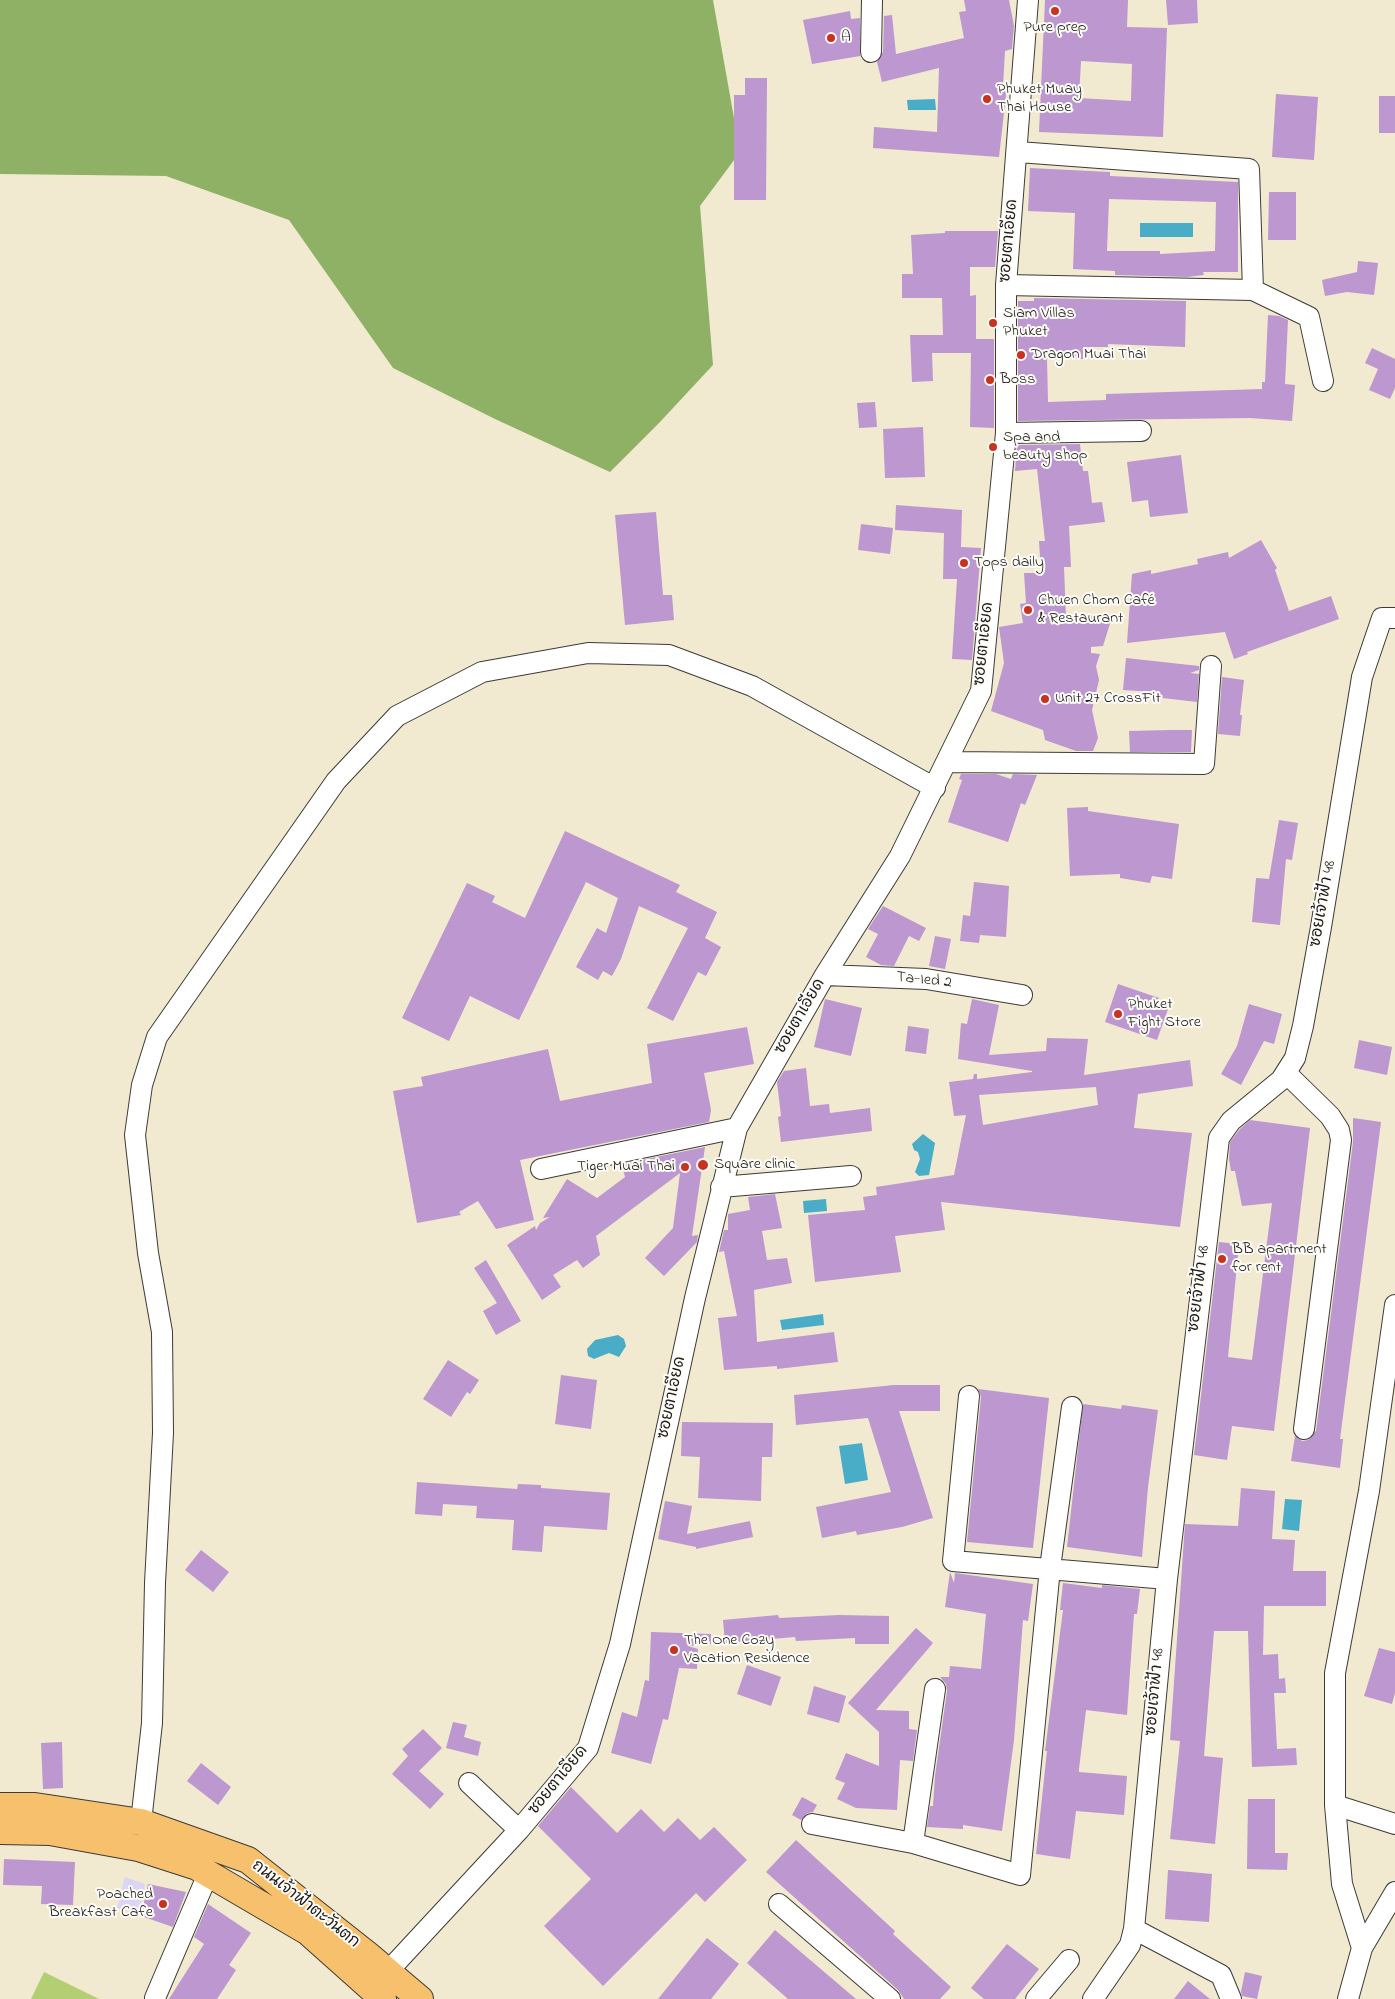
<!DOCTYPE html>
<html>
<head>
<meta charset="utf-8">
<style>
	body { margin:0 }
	canvas { display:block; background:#f1e9d0 }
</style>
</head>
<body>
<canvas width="1395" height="1999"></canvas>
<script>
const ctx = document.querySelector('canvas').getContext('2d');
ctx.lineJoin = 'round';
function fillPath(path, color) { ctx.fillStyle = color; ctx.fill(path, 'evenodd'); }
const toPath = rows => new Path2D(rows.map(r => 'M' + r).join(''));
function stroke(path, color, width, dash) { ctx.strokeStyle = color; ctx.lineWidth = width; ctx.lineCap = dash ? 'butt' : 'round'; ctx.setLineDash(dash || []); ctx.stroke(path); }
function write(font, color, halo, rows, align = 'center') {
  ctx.font = font + ' "Indie Flower","Playpen Sans Thai",sans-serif'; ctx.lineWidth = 4; ctx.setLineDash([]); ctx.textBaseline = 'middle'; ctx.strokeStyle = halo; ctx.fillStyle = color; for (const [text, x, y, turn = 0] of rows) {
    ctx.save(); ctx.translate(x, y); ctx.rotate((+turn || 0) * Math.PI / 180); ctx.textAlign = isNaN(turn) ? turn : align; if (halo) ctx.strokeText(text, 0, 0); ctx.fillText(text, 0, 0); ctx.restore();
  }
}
fillPath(toPath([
	[125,1877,145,1884,139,1914,117,1908]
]), '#ddd5f6');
fillPath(toPath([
	[44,1972,99,1999,31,1999]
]), '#b4ce74');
fillPath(toPath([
	[0,0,713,0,740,152,700,206,713,365,660,422,610,472,495,419,393,368,289,220,166,176,0,174]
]), '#8fb166');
fillPath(toPath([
	[935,99,936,110,908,110,907,100],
	[1140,223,1193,223,1193,237,1140,237],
	[923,1134,935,1143,929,1175,919,1176,915,1172,920,1159,918,1152,914,1150,912,1144],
	[826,1199,827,1211,804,1213,803,1201],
	[823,1314,824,1325,782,1330,780,1320],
	[618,1335,624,1339,626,1346,619,1357,609,1353,594,1359,588,1356,587,1349,595,1340],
	[862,1443,868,1480,845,1484,839,1446],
	[1285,1499,1302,1500,1299,1531,1282,1529]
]), '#49adc8');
fillPath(toPath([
	[964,0,1009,0,1014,26,1012,49,1005,51,1003,86,1007,86,999,157,873,148,874,127,937,132,939,68,882,82,877,62,883,52,884,16,892,15,896,54,964,38,959,12,966,11],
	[1045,0,1128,0,1127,27,1167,28,1163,137,1039,132],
	[1081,61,1132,64,1131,101,1079,98],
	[1166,0,1197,0,1198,23,1168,25],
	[850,11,851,19,860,18,860,56,812,64,803,20],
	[745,78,767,78,766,200,734,200,734,95,745,95],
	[1276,94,1318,97,1314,160,1272,157],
	[1379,96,1395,96,1395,133,1379,133],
	[1030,168,1110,172,1110,176,1238,182,1238,272,1203,272,1204,275,1187,277,1115,275,1115,271,1073,269,1075,213,1028,211],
	[1109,199,1216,202,1215,251,1160,254,1160,251,1107,251],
	[1269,192,1296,192,1296,240,1268,240],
	[945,231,998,231,995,267,970,267,970,296,976,295,976,339,994,339,994,428,970,427,971,353,932,353,933,381,912,382,910,335,943,335,942,298,902,298,902,274,913,274,911,235,945,233],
	[1358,261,1378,263,1374,295,1347,292,1325,296,1322,280,1357,272],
	[1034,298,1186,301,1185,347,1108,344,1108,347,1083,347,1083,359,1047,359,1048,402,1106,400,1106,394,1262,389,1262,382,1265,382,1268,315,1279,316,1288,320,1285,384,1295,385,1292,421,1250,418,1018,421,1018,301,1034,301],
	[1372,348,1395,359,1395,388,1390,399,1369,390,1378,369,1365,363],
	[875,402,877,427,859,428,857,403],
	[923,427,925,477,885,478,883,429],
	[1080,444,1083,471,1088,471,1092,503,1102,502,1105,522,1069,526,1071,567,1064,567,1066,618,1113,614,1103,646,1091,647,1091,653,1100,654,1096,666,1099,680,1092,710,1098,738,1093,751,1076,751,1045,740,1043,730,991,711,1004,663,999,627,1023,623,1020,604,1026,603,1024,573,1041,573,1039,541,1045,541,1037,469,1015,471,1017,445],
	[1181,455,1188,513,1150,517,1148,500,1132,502,1127,462],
	[896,505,962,510,961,547,981,548,972,660,952,659,957,579,943,579,944,533,895,530],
	[656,512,663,595,672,595,674,620,625,625,615,515],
	[861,524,893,528,890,554,858,550],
	[1261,540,1277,568,1275,570,1289,611,1331,596,1339,619,1247,652,1248,654,1234,659,1225,632,1127,643,1132,574,1151,570,1151,574,1198,564,1197,559,1228,552,1229,558],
	[1126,658,1199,666,1199,670,1190,673,1199,674,1197,702,1154,697,1154,692,1123,690],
	[1222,677,1244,680,1240,715,1242,715,1240,736,1218,734],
	[1171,730,1192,730,1191,752,1130,752,1129,731],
	[961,774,996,774,1011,779,1013,774,1037,775,1025,805,1021,803,1008,842,948,822,962,780,959,779],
	[1088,807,1088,811,1179,824,1172,879,1152,876,1150,883,1120,878,1120,874,1070,876,1067,808],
	[1279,820,1298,823,1292,860,1286,859,1280,925,1252,922,1256,878,1269,879],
	[565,831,680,885,676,892,717,912,705,938,721,947,706,976,698,972,673,1021,647,1008,688,928,639,906,621,959,612,976,603,971,598,980,576,967,597,928,606,933,618,898,586,882,519,1020,470,996,449,1041,402,1018,467,883,495,896,492,902,525,918],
	[974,882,1009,886,1006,937,980,935,979,943,960,941,963,915,970,916],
	[883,906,926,928,919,941,909,936,894,966,881,965,866,957,878,934,868,929],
	[935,936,951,939,945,969,929,966],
	[1118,984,1159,998,1157,1005,1168,1009,1157,1040,1105,1022],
	[825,999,862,1008,851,1056,814,1047],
	[972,999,999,1005,989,1055,1046,1051,1047,1038,1088,1039,1084,1075,1190,1060,1193,1086,1138,1094,1134,1128,1192,1133,1180,1227,941,1202,945,1230,895,1236,901,1272,815,1282,808,1215,865,1210,863,1197,877,1195,876,1187,954,1175,966,1115,954,1116,949,1082,973,1079,974,1074,977,1074,977,1079,1032,1072,1032,1071,958,1059,961,1023,967,1024],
	[1096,1087,1098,1105,983,1125,979,1095],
	[1249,1004,1282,1014,1274,1044,1264,1041,1241,1085,1221,1074,1237,1046],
	[908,1026,929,1029,926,1054,905,1051],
	[747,1027,754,1064,704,1073,711,1110,709,1122,520,1160,534,1220,496,1229,478,1201,459,1212,461,1215,417,1223,393,1091,423,1086,421,1077,548,1049,560,1101,652,1083,647,1044],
	[1359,1040,1392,1047,1387,1075,1354,1068],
	[806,1068,810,1106,829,1104,830,1113,870,1108,872,1131,781,1142,778,1117,781,1116,777,1082,784,1071],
	[1353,1118,1381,1122,1340,1439,1343,1439,1340,1468,1291,1461,1295,1436,1302,1441,1308,1440,1316,1431,1353,1142],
	[1250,1120,1310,1128,1274,1431,1232,1426,1227,1460,1194,1455,1219,1242,1239,1244,1228,1357,1252,1360,1272,1203,1242,1206,1235,1171,1231,1171,1229,1159,1230,1142,1240,1129],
	[705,1147,692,1236,698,1235,697,1242,664,1276,645,1258,673,1228,680,1173,596,1236,600,1255,583,1268,577,1260,553,1275,561,1287,542,1300,507,1245,535,1226,536,1230,540,1223,550,1217,543,1218,567,1179,597,1198,625,1177,622,1164],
	[775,1194,782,1228,762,1231,767,1260,787,1258,792,1283,754,1290,757,1342,834,1332,838,1362,777,1369,777,1366,724,1370,718,1318,737,1316,724,1251,719,1252,724,1230,728,1230,728,1214,750,1210,748,1197],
	[486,1260,521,1321,496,1335,483,1311,497,1303,474,1268],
	[448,1360,479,1380,470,1394,467,1392,451,1417,423,1399],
	[561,1375,597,1380,591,1429,555,1424],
	[894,1385,940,1385,940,1411,899,1411,933,1518,902,1527,857,1535,856,1531,822,1538,816,1507,891,1492,868,1418,796,1425,794,1395],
	[978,1389,1049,1398,1033,1548,967,1542,981,1397],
	[1083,1404,1121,1409,1122,1405,1158,1410,1148,1487,1142,1557,1067,1547],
	[682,1422,773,1423,772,1457,762,1457,761,1501,698,1498,700,1457,681,1456],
	[417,1482,517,1489,518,1484,541,1485,541,1488,610,1493,607,1530,544,1526,542,1552,512,1550,514,1520,476,1518,477,1506,443,1504,442,1516,415,1514],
	[1241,1488,1275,1491,1272,1539,1295,1540,1293,1571,1326,1571,1326,1606,1264,1606,1263,1655,1278,1654,1279,1679,1285,1678,1286,1693,1274,1693,1277,1749,1296,1748,1297,1765,1252,1767,1248,1631,1214,1631,1204,1756,1223,1758,1215,1844,1170,1839,1180,1741,1170,1740,1185,1524,1238,1526],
	[665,1501,692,1506,687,1534,750,1521,753,1537,696,1549,696,1547,658,1539],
	[201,1550,229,1572,213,1592,185,1570],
	[950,1572,954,1583,955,1573,1033,1584,1028,1621,1023,1620,1014,1740,1002,1831,963,1825,963,1829,927,1827,930,1806,933,1806,935,1776,947,1691,946,1684,940,1677,949,1677,950,1666,981,1669,986,1614,945,1607],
	[1063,1583,1102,1588,1102,1585,1140,1589,1137,1614,1134,1614,1127,1715,1086,1710,1079,1769,1079,1772,1127,1776,1124,1815,1076,1811,1070,1859,1036,1854,1047,1751,1045,1751,1063,1610,1060,1610],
	[778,1615,779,1618,839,1615,889,1616,889,1644,855,1644,855,1638,796,1641,795,1637,725,1643,723,1620],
	[916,1628,933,1643,876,1710,909,1711,909,1729,917,1730,913,1761,900,1760,897,1810,856,1808,837,1799,845,1783,835,1779,846,1753,879,1766,879,1732,848,1703],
	[651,1632,711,1634,711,1644,688,1646,698,1649,697,1669,679,1668,668,1720,663,1719,651,1764,611,1753,622,1712,637,1717,645,1680,649,1681],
	[1379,1648,1395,1652,1395,1693,1392,1704,1364,1696],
	[747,1665,781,1677,771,1706,737,1694],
	[814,1686,846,1696,839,1723,807,1714],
	[453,1722,467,1725,464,1737,481,1742,478,1756,446,1748],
	[423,1729,442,1748,419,1771,444,1794,430,1809,392,1774,408,1756,402,1749],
	[62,1742,63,1788,43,1789,41,1743],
	[201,1763,231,1787,218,1805,187,1781],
	[571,1787,617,1833,641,1809,664,1832,678,1818,700,1840,714,1827,747,1860,705,1902,696,1893,603,1986,544,1926,591,1879,538,1826],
	[802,1797,817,1805,813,1812,808,1813,801,1820,792,1815],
	[1248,1799,1275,1799,1275,1853,1288,1853,1287,1870,1247,1869],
	[796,1840,895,1931,893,1934,951,1987,940,1999,904,1999,898,1990,766,1872],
	[4,1859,75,1862,73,1905,41,1904,42,1886,3,1885],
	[1168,1870,1212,1874,1209,1922,1165,1919],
	[148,1884,186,1892,173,1927,141,1916],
	[208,1904,251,1933,229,1965,236,1970,217,1999,169,1999,204,1944,194,1937],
	[775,1930,856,1999,788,1999,747,1963],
	[707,1938,739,1964,711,1999,658,1999],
	[1007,1944,1039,1969,1015,1999,984,1999,971,1988],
	[1245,1972,1262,1976,1257,1999,1242,1996,1241,1992],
	[1188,1981,1194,1986,1210,1999,1174,1999]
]), '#bc97d0');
const minor = toPath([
	[871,52,872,0],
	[1018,152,1249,169,1253,290,1309,317,1323,381],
	[1006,285,1253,290],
	[1006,433,1141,431],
	[947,762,1204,764,1211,666],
	[825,975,926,979,1022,995],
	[1286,1073,1330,1116,1339,1130,1341,1140,1304,1429],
	[541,1169,737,1128],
	[721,1187,851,1176],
	[969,1396,953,1561,1167,1579],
	[469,1783,519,1830],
	[1335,1805,1395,1824],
	[141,1822,152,1723,155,1583,163,1433,162,1332,148,1253,135,1135,142,1085,157,1037,336,781,397,716,482,672,588,653,669,655,752,686,935,788],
	[812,1824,913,1843,1020,1875,1050,1568,1072,1407],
	[913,1843,935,1689],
	[779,1904,890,1999],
	[1134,1929,1221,1975,1231,1999],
	[1362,1948,1342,1884,1335,1805,1335,1673,1369,1491,1395,1305],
	[379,1981,519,1830,588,1748,620,1644,695,1298,737,1128,825,975,900,856,981,691,1006,433,1006,285,1028,0],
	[155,1998,208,1874],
	[1036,1999,1069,1960],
	[1093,1999,1130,1945,1134,1929,1167,1579,1219,1138,1231,1121,1281,1080,1295,1058,1303,1026,1321,927,1362,677,1382,618,1395,618],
	[1348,1999,1362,1948,1395,1892]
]);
const major = toPath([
	[0,1806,35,1806,141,1822,248,1860,368,1955,420,1999],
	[0,1831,50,1832,138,1848,197,1867,308,1932,383,1999]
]);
stroke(minor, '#3c3b37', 22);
stroke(major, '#3c3b37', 28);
stroke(minor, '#fff', 20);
stroke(major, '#f7c06c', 26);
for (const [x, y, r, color] of [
	[1055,11,5,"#c8321e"],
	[831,38,5,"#c8321e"],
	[987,99,5,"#c8321e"],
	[993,323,5,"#c8321e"],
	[1021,355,5,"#c8321e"],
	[990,380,5,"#c8321e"],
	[993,447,5,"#c8321e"],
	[964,563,5,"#c8321e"],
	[1028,610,5,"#c8321e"],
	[1045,699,5,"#c8321e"],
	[1118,1014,5,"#c8321e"],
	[703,1165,6,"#c8321e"],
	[685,1167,5,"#c8321e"],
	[1222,1259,5,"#c8321e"],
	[674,1650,5,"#c8321e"],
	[163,1904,5,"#c8321e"]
]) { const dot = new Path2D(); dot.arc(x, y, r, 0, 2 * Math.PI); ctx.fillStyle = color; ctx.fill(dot); stroke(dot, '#fdfcf7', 2); }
write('16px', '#1c1c1c', '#fdfcf7', [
	["Pure prep",1055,28,"center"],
	["A",841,38],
	["Phuket Muay",997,90],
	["Thai House",997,108],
	["Siam Villas",1003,314],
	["Phuket",1003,332],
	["Dragon Muai Thai",1031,355],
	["Boss",1000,380],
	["Spa and",1003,438],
	["beauty shop",1003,456],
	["Tops daily",974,563],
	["Chuen Chom Café",1038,601],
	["& Restaurant",1038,619],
	["Unit 27 CrossFit",1055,699],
	["Phuket",1128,1005],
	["Fight Store",1128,1023],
	["Square clinic",714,1165],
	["Tiger Muai Thai",675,1167,"right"],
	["BB apartment",1232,1250],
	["for rent",1232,1268],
	["The One Cozy",684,1641],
	["Vacation Residence",684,1659],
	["Poached",153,1895,"right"],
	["Breakfast Cafe",153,1913,"right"]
], 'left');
write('16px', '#1c1c1c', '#fdfcf7', [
	["ซอยตาเอียด",1010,241,-85],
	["ซอยตาเอียด",985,644,-84],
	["ซอยเจ้าฟ้า 48",1324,904,-80],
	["Ta-Ied 2",924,981,6],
	["ซอยตาเอียด",801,1017,-60],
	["ซอยเจ้าฟ้า 48",1200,1289,-83],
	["ซอยตาเอียด",673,1398,-78],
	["ซอยเจ้าฟ้า 48",1156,1692,-85],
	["ซอยตาเอียด",559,1781,-51],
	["ถนนเจ้าฟ้าตะวันตก",305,1905,38]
]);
</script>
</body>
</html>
